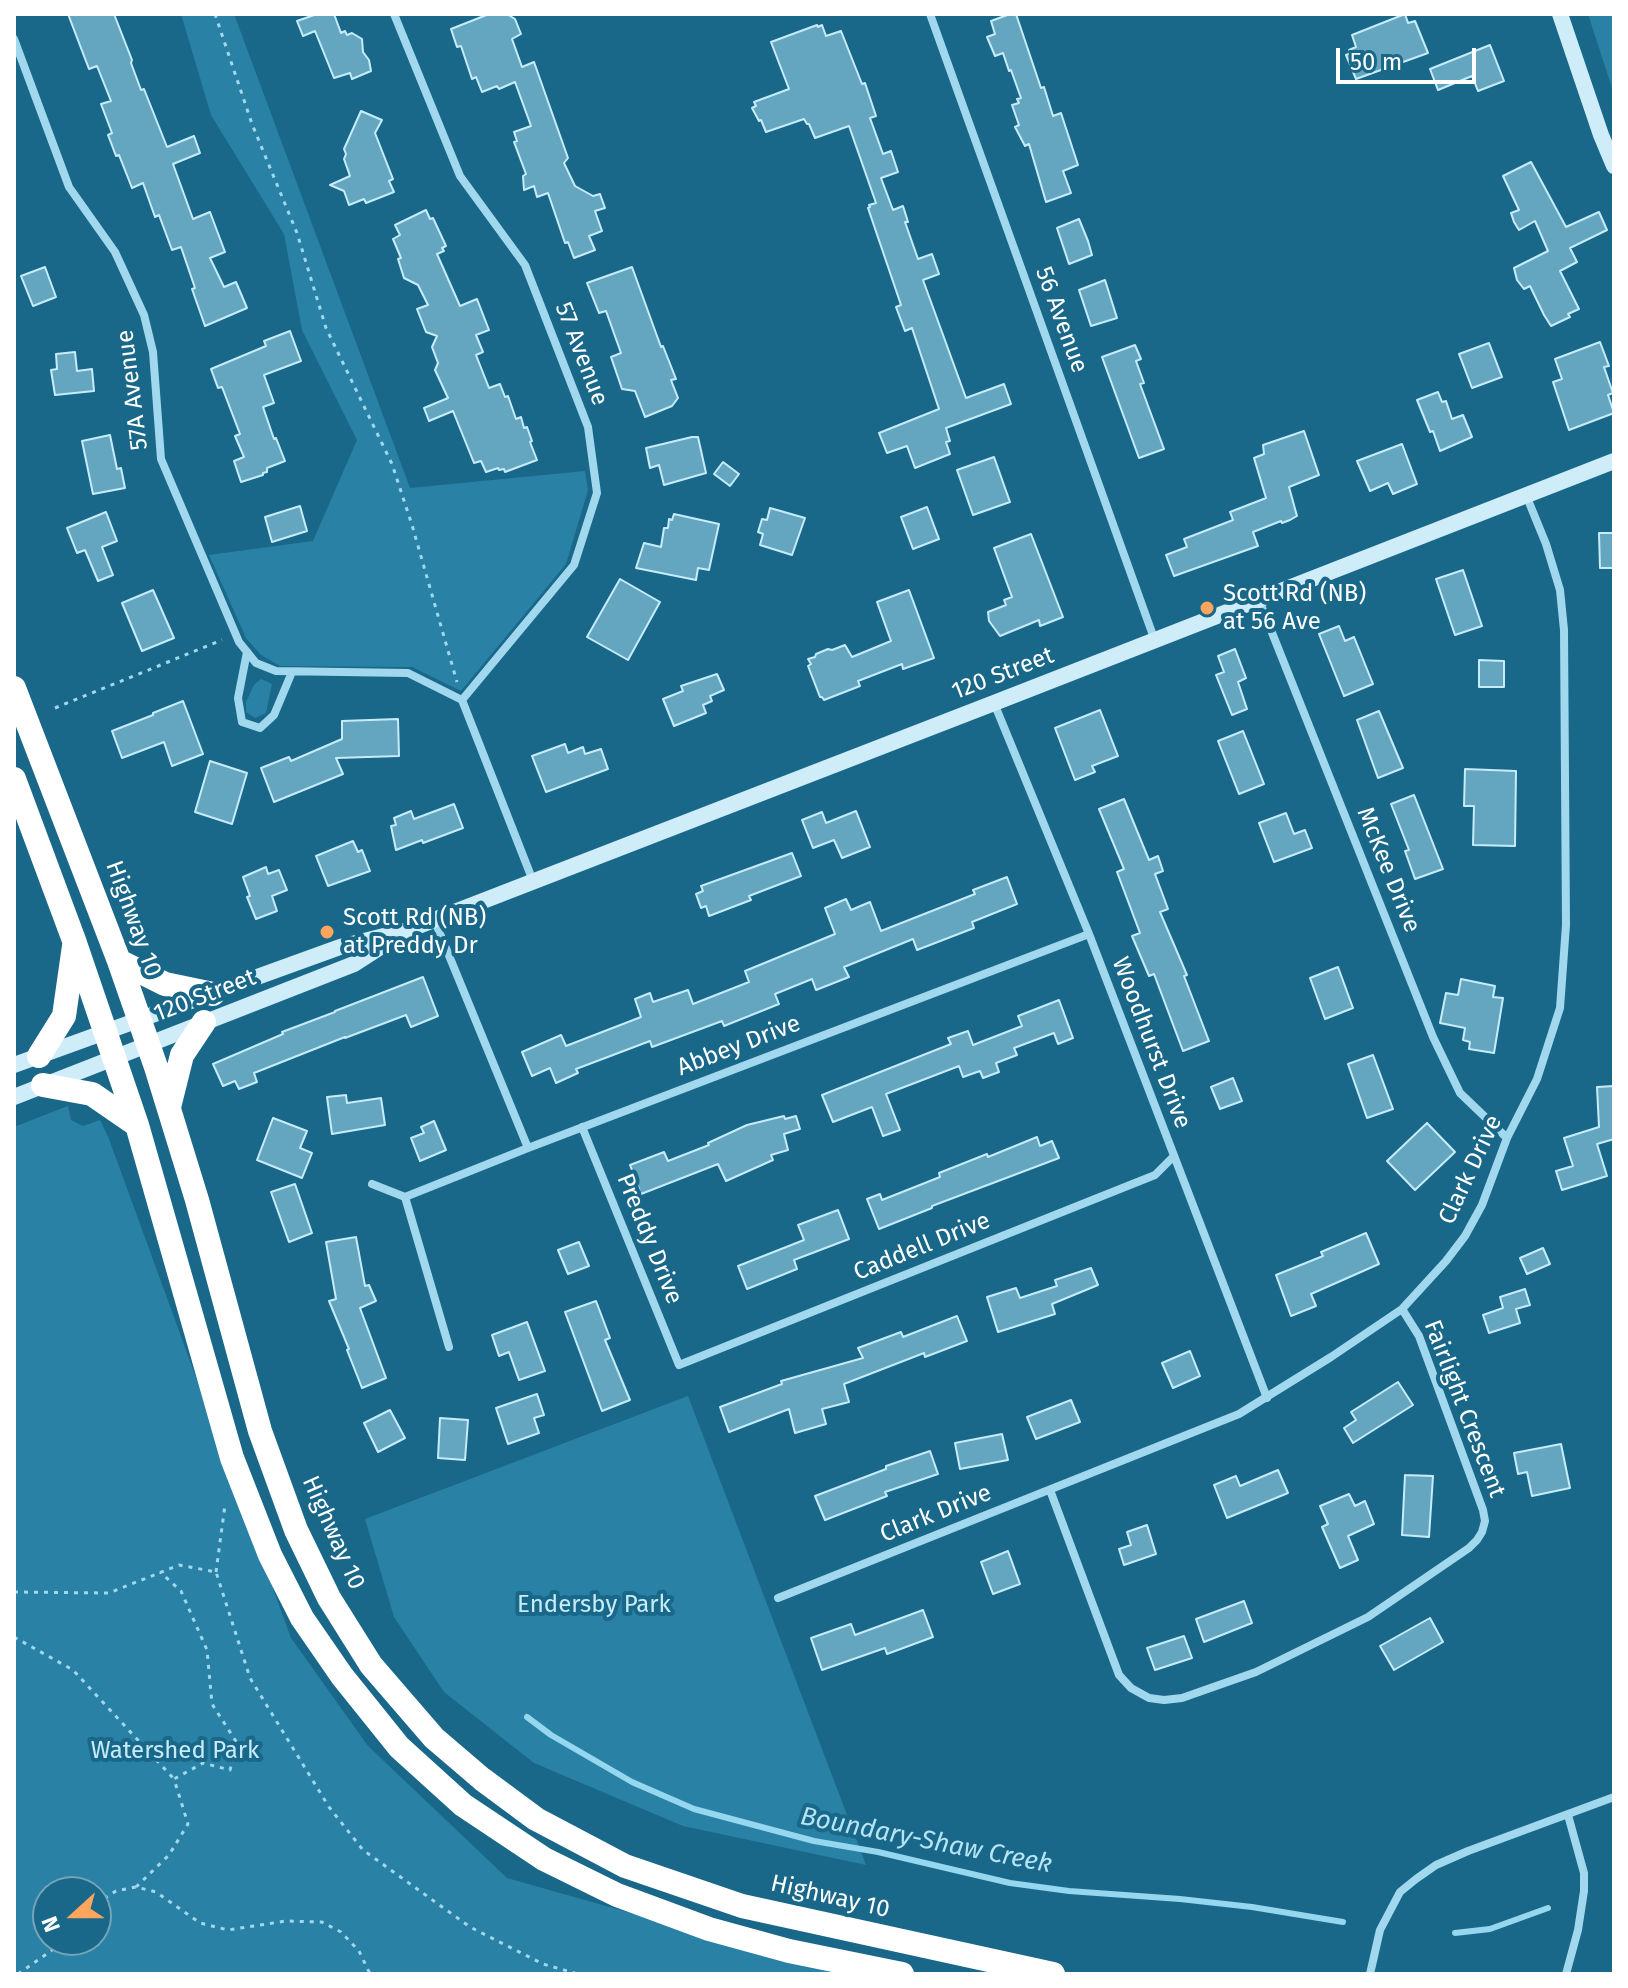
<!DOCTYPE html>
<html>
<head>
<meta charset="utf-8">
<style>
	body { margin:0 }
	#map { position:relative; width:1628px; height:1988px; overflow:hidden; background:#196889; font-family:"Fira Sans",sans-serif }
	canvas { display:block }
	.frame { position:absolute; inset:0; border:16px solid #fff; pointer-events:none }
	.north { position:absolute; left:32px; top:1876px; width:80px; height:80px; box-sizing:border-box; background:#196889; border:2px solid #75a4b8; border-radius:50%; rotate:249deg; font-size:22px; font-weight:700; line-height:32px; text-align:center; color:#fff }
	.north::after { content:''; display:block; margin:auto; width:28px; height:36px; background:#ffa55e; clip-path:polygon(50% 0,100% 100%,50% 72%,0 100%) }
	.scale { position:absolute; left:1336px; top:48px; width:140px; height:36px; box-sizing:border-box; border:4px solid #fff; border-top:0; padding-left:10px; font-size:24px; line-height:28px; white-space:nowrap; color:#fff; -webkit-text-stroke:6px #196889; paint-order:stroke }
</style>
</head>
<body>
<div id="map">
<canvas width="1628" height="1988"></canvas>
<div class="frame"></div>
<div class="north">N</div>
<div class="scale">50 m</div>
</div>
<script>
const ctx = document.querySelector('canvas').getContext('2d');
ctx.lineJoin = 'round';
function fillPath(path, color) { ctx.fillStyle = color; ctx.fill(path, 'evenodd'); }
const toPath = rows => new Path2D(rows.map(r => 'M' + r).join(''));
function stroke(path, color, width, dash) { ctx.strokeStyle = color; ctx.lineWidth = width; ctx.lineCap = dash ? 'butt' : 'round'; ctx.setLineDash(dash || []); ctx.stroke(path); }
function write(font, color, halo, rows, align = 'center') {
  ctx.font = font + ' "Fira Sans",sans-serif'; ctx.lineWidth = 8; ctx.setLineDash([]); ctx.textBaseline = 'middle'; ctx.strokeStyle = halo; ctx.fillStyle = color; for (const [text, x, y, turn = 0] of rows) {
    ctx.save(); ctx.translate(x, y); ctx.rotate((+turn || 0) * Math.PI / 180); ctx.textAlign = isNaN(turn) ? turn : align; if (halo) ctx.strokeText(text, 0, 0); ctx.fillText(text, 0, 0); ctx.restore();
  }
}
fillPath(toPath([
	[181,14,234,14,410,488,585,471,588,490,566,564,461,691,412,667,280,666,261,655,246,638,209,555,313,541,357,440,302,330,284,234,211,115],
	[1588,14,1614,14,1614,94],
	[261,679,272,684,266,713,255,718,246,712,246,702,254,685],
	[68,1106,71,1120,83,1126,100,1120,109,1139,291,1638,368,1746,507,1878,846,1974,14,1974,14,1127],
	[48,1892,96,1892,96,1940,48,1940],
	[688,1396,866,1865,683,1826,534,1763,444,1692,394,1617,365,1519]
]), '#2982a5');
stroke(toPath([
	[527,1717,551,1735,632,1782,694,1809,814,1841,878,1852,1010,1883,1069,1891,1180,1899,1252,1907,1343,1922],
	[1455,1933,1490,1929,1548,1908]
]), '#94d7ef', 6);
const building = toPath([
	[68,14,114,14,132,60,131,63,141,90,144,89,167,147,194,136,200,153,173,164,193,219,210,212,225,252,210,258,224,287,236,282,247,308,205,326,192,289,195,288,181,247,172,250,159,215,155,217,143,183,132,188,119,155,116,156,108,135,112,133,101,104,111,101,97,66,89,69,68,14],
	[317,14,334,14,341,33,345,31,347,35,352,33,362,39,363,52,369,60,371,71,352,79,350,73,334,78,315,31,303,36,297,21,317,14],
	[489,14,507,14,515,19,521,34,512,39,522,67,534,62,568,158,564,163,575,186,593,196,600,194,605,208,595,211,602,231,589,236,595,250,574,258,568,242,565,243,548,193,537,197,534,186,524,190,523,176,526,174,514,142,517,141,514,132,531,126,515,82,499,89,497,86,482,92,476,77,472,79,461,46,457,47,451,29,489,14],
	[1010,14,1016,14,1041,88,1044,87,1053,116,1061,113,1078,165,1063,171,1071,193,1046,202,1029,144,1025,146,1015,127,1019,125,1012,105,1019,103,1017,99,1021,98,1011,70,1009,71,1003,53,995,56,987,37,995,34,991,21,1010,14],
	[1405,14,1408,23,1415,21,1428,53,1356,79,1346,55,1351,53,1349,50,1356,47,1352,35,1405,14],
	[817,25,818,27,822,25,826,36,841,31,862,84,865,83,876,116,870,118,883,154,891,151,898,172,881,178,893,210,903,206,908,222,905,222,918,259,932,254,939,274,923,280,966,398,1004,384,1011,404,946,428,950,441,946,442,950,454,915,468,907,446,887,453,879,433,939,409,912,328,905,331,896,307,901,305,868,208,870,207,869,205,876,203,849,126,815,138,809,124,807,124,804,119,766,132,761,120,759,121,752,108,756,106,754,102,789,89,771,42,817,25],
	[1490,45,1504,81,1478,91,1472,76,1438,90,1430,69,1490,45],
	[361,111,382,120,375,133,393,179,389,181,394,192,366,203,364,199,349,205,344,191,330,185,350,176,344,159,346,154,344,149,361,111],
	[1531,162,1566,227,1599,212,1607,230,1570,248,1577,262,1560,271,1579,309,1568,314,1570,317,1551,326,1544,315,1530,286,1524,289,1517,280,1514,268,1548,251,1535,221,1519,230,1514,222,1511,213,1519,210,1503,176,1531,162],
	[426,210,430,219,433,218,446,246,442,248,444,251,437,254,460,306,477,299,489,330,476,335,483,352,476,355,489,388,500,384,505,397,508,396,516,419,521,417,524,428,527,427,532,441,530,442,537,460,505,472,504,469,499,470,498,468,486,472,481,461,474,463,453,411,429,421,424,408,448,398,435,370,438,363,432,347,437,336,426,332,417,309,428,305,418,285,404,278,398,259,401,258,393,239,400,235,395,225,426,210],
	[1079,219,1088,241,1092,255,1069,264,1057,228,1079,219],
	[45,267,56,297,33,306,21,276,45,267],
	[632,267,661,347,663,346,676,379,671,380,678,398,672,406,645,417,635,391,622,389,611,357,621,353,606,311,599,313,587,283,632,267],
	[1105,280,1117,318,1091,326,1079,290,1105,280],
	[290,331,301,361,264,375,274,403,263,407,274,439,276,438,285,461,267,468,267,472,263,473,263,475,241,482,234,461,244,457,235,436,240,434,222,387,218,388,211,369,266,346,264,341,290,331],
	[1600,342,1609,366,1604,367,1613,393,1608,395,1614,413,1569,430,1553,382,1562,379,1555,359,1600,342],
	[1489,343,1502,377,1472,388,1459,354,1489,343],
	[1135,345,1141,359,1136,361,1144,383,1140,384,1164,449,1139,458,1102,357,1135,345],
	[75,352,77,371,92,369,94,391,55,395,51,370,57,369,56,354,75,352],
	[1438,392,1442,402,1446,401,1452,419,1463,415,1472,437,1440,451,1433,431,1430,432,1417,400,1438,392],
	[1304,431,1319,475,1289,487,1297,516,1290,520,1282,523,1281,521,1253,532,1258,546,1174,576,1166,555,1187,547,1184,539,1233,520,1230,512,1266,498,1254,458,1264,454,1263,445,1304,431],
	[110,435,117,469,121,468,125,488,93,494,82,441,110,435],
	[692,437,698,437,706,473,664,485,659,465,650,468,646,448,692,437],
	[1402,444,1417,484,1393,494,1388,483,1370,491,1357,461,1402,444],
	[994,457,1010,502,973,515,957,470,994,457],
	[723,462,739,474,730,486,714,474,723,462],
	[300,506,307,531,272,542,265,517,300,506],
	[927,507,939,539,913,549,901,517,927,507],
	[770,508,805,518,792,555,760,545,763,534,758,532,762,519,767,520,770,508],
	[106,512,117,541,102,547,113,575,98,581,85,550,77,553,67,528,106,512],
	[674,514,719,524,709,570,698,568,696,580,636,568,644,543,661,547,664,528,668,528,669,519,672,520,674,514],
	[1599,533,1614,533,1614,568,1600,568,1599,533],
	[1031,534,1063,617,1040,626,1039,620,1000,636,989,621,988,612,1006,605,1004,600,1012,597,994,548,1031,534],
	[1463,570,1482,626,1455,635,1436,579,1463,570],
	[620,579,660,602,628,660,587,637,620,579],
	[153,590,174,638,142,651,122,603,153,590],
	[909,590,934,658,903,669,902,664,858,681,860,686,824,700,822,697,820,697,808,666,811,664,808,659,815,657,816,654,828,649,832,650,845,645,852,657,891,641,877,602,909,590],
	[1339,626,1345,641,1354,637,1373,684,1344,696,1319,634,1339,626],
	[1235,649,1246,678,1238,682,1247,709,1232,715,1216,675,1224,672,1218,656,1235,649],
	[1479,660,1504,661,1504,687,1479,687,1479,660],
	[717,674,724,690,710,696,712,701,703,705,706,713,674,726,663,699,683,691,681,686,717,674],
	[183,701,203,754,172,766,164,742,122,758,112,731,153,715,153,713,183,701],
	[1100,710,1118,756,1092,766,1095,772,1075,780,1055,728,1100,710],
	[1379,711,1403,768,1378,778,1357,720,1379,711],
	[398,719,399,756,336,758,343,774,274,802,261,768,289,757,291,761,342,739,342,721,398,719],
	[1243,731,1264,784,1239,794,1218,741,1243,731],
	[565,744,568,753,583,747,585,754,601,749,608,769,546,792,532,756,565,744],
	[210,761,247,773,232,824,195,812,210,761],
	[1465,769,1516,771,1515,846,1473,845,1474,806,1464,806,1465,769],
	[1414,795,1443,869,1415,879,1405,851,1409,850,1391,804,1414,795],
	[1124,799,1149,860,1158,856,1163,871,1155,874,1168,909,1160,912,1187,975,1184,976,1209,1041,1183,1051,1154,974,1149,976,1132,936,1140,933,1117,872,1124,869,1099,809,1124,799],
	[454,804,463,828,423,843,422,840,396,850,391,826,396,825,394,818,411,811,414,819,454,804],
	[856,811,870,847,842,858,834,840,813,848,802,820,822,812,826,823,856,811],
	[1286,813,1294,834,1305,830,1312,848,1274,862,1259,823,1286,813],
	[353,841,358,852,362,850,370,871,328,886,316,856,353,841],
	[792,853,801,876,749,896,751,900,709,916,706,906,701,908,696,894,703,891,701,886,792,853],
	[266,867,268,874,279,870,287,890,272,896,277,911,256,919,247,897,250,896,243,877,266,867],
	[1007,877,1017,904,972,922,974,928,917,950,913,939,844,967,849,977,816,990,812,979,775,994,779,1004,724,1026,722,1021,652,1047,650,1041,576,1069,578,1073,556,1083,550,1068,532,1076,522,1052,561,1035,566,1046,641,1017,635,999,650,993,653,1002,688,990,693,1004,749,982,745,971,835,934,825,908,846,899,851,910,870,902,881,931,975,894,973,890,1007,877],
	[1338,967,1353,1008,1325,1019,1310,978,1338,967],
	[423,977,438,1016,411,1027,406,1015,345,1038,345,1037,254,1073,257,1082,239,1089,235,1081,223,1086,213,1064,283,1034,282,1032,335,1012,335,1011,423,977],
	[1461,979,1495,986,1493,997,1503,998,1494,1053,1469,1049,1470,1042,1463,1040,1465,1028,1440,1023,1446,993,1458,995,1461,979],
	[1059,1000,1073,1038,1058,1044,1054,1033,1014,1048,1017,1055,996,1063,999,1072,983,1078,980,1071,963,1077,959,1066,886,1094,900,1130,883,1136,872,1107,833,1122,822,1095,951,1044,948,1038,968,1031,973,1045,1022,1026,1018,1016,1059,1000],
	[1373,1055,1393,1109,1367,1118,1348,1064,1373,1055],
	[1233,1078,1242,1101,1220,1109,1211,1087,1233,1078],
	[1614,1086,1614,1139,1597,1144,1607,1176,1562,1190,1556,1171,1573,1166,1564,1138,1599,1127,1597,1087,1614,1086],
	[346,1095,347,1103,381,1098,385,1125,332,1134,327,1097,346,1095],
	[784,1116,785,1119,796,1116,800,1129,784,1134,788,1150,771,1155,773,1160,726,1181,718,1164,641,1194,630,1165,664,1152,668,1161,709,1145,708,1143,747,1125,784,1116],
	[273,1118,307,1131,300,1148,312,1153,302,1178,257,1160,273,1118],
	[434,1121,446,1150,420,1161,411,1138,424,1133,421,1127,434,1121],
	[1427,1123,1455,1152,1415,1190,1387,1161,1427,1123],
	[1037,1137,1040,1146,1052,1141,1059,1158,932,1206,932,1208,879,1229,867,1199,880,1194,882,1200,940,1177,939,1173,987,1154,988,1157,1037,1137],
	[295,1184,312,1233,289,1242,271,1192,295,1184],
	[838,1210,849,1239,794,1260,797,1269,747,1289,738,1266,804,1240,798,1225,838,1210],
	[1366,1233,1379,1264,1311,1294,1316,1306,1291,1316,1276,1275,1323,1256,1321,1252,1366,1233],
	[356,1237,365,1286,369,1285,376,1301,360,1308,386,1378,362,1388,347,1350,349,1349,329,1301,336,1299,326,1242,356,1237],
	[579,1242,589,1266,568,1274,558,1250,579,1242],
	[1543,1248,1550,1264,1527,1274,1520,1258,1543,1248],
	[1091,1268,1098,1285,1052,1304,1055,1314,998,1332,987,1297,1016,1288,1020,1298,1057,1286,1055,1280,1091,1268],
	[1525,1289,1530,1305,1516,1309,1520,1323,1489,1333,1483,1315,1503,1308,1500,1297,1525,1289],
	[596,1301,610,1338,605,1340,630,1400,602,1411,565,1312,596,1301],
	[957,1316,967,1341,925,1357,924,1353,844,1384,849,1402,822,1409,826,1424,795,1433,789,1409,729,1432,720,1407,782,1384,781,1381,863,1358,858,1348,901,1332,903,1337,957,1316],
	[527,1322,545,1371,519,1380,509,1352,499,1356,492,1335,527,1322],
	[1190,1351,1200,1376,1173,1388,1162,1363,1190,1351],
	[1398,1382,1413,1405,1353,1443,1344,1428,1356,1420,1351,1412,1398,1382],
	[537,1394,544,1415,534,1418,539,1433,508,1444,496,1408,537,1394],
	[1071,1400,1080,1422,1036,1439,1027,1417,1071,1400],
	[390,1410,405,1438,378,1452,364,1423,390,1410],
	[440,1418,468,1420,465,1460,438,1458,440,1418],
	[1002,1434,1008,1460,960,1469,955,1443,1002,1434],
	[1561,1444,1570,1488,1532,1496,1527,1472,1518,1474,1514,1453,1561,1444],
	[930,1451,938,1474,885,1492,887,1496,825,1520,815,1496,886,1469,886,1466,930,1451],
	[1278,1470,1288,1493,1227,1518,1214,1485,1236,1476,1240,1486,1278,1470],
	[1405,1475,1433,1476,1429,1537,1402,1535,1405,1475],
	[1349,1494,1355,1506,1365,1501,1374,1524,1348,1536,1358,1560,1340,1568,1322,1527,1328,1524,1320,1506,1349,1494],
	[1147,1525,1156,1554,1124,1565,1119,1549,1131,1545,1127,1532,1147,1525],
	[1008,1551,1020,1584,993,1594,981,1562,1008,1551],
	[1244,1601,1252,1623,1204,1642,1196,1619,1244,1601],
	[923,1610,933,1637,887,1654,885,1648,822,1670,811,1638,851,1624,855,1635,923,1610],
	[1430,1618,1443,1642,1394,1670,1380,1646,1430,1618],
	[1184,1636,1192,1658,1155,1670,1147,1648,1184,1636]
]);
fillPath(building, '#64a6c0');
stroke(building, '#c7ecf9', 2);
stroke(toPath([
	[215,14,252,124,297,233,326,328,392,464,412,525,457,682],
	[55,708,222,640],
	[407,952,424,946],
	[216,1572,225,1505],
	[14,1592,109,1593,179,1565,216,1572,250,1678,329,1807,363,1850,470,1927,543,1964,578,1974],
	[14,1637,73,1670,174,1779],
	[136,1887,169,1855,188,1824,174,1779,203,1763,230,1770,237,1743,212,1704,207,1650,181,1591,160,1572],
	[96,1904,116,1891,136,1887,156,1892,200,1923,228,1930,286,1921,322,1922,341,1932,359,1951,370,1974],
	[18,1974,51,1951,60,1940]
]), '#a2d8ed', 3, [4, 6]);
stroke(toPath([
	[394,14,460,176,525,265,588,427,597,493,574,565,462,700],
	[930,14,1155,641],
	[14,39,69,187,115,252,144,315,153,352,161,459,239,642,256,663,276,671,408,673,462,700,533,881],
	[1259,600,1433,1037,1460,1093,1507,1138],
	[247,652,238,698,242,722,260,728,274,715,292,672],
	[994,703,1089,934,1267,1398],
	[434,919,528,1148],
	[582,1127,679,1365,1155,1175,1173,1157],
	[372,1184,405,1197],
	[449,1347,405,1197,528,1148,1089,934],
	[1050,1490,1119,1675,1131,1688,1149,1698,1164,1700,1182,1698,1256,1672,1368,1617,1469,1548,1477,1540,1482,1532,1485,1521,1483,1510,1419,1336,1402,1309],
	[778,1598,1239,1414,1331,1357,1402,1309,1446,1261,1465,1236,1482,1205,1507,1138,1537,1079,1560,1008,1566,925,1564,630,1560,590,1546,544,1526,495],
	[1370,1974,1380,1930,1400,1892,1416,1879,1436,1865,1468,1851,1614,1797],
	[1566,1974,1578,1930,1584,1891,1584,1873,1568,1815]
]), '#a2d8ed', 8);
stroke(toPath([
	[1560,14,1601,135,1614,166],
	[14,1065,340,947,408,930,994,703,1614,461],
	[14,1097,354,964,396,937]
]), '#ceedf9', 16);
stroke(toPath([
	[14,688,119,961,156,1067,197,1200,260,1431,296,1530,329,1598,371,1665,434,1738,482,1779,536,1819,625,1866,742,1906,1053,1974],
	[14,779,75,943,137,1125,232,1458,270,1555,302,1618,342,1676,399,1747,463,1805,544,1859,617,1895,709,1929,789,1951,902,1974],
	[119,961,165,984,213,994],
	[39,1056,64,1016,74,946],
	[43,1085,92,1094,137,1125],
	[169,1107,182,1055,204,1022]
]), '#fff', 24);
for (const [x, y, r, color] of [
	[1207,608,8,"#ffa55e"],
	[327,932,8,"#ffa55e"]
]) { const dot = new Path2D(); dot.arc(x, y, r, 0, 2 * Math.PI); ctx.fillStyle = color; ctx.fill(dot); stroke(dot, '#196889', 3); }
write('24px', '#fff', '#196889', [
	["56 Avenue",1061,320,70],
	["57 Avenue",581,354,69],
	["57A Avenue",133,390,-97],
	["120 Street",1003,674,-21],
	["McKee Drive",1388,870,68],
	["Highway 10",133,919,70],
	["120 Street",205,996,-21],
	["Woodhurst Drive",1151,1043,69],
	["Abbey Drive",739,1046,-21],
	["Clark Drive",1471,1170,-65],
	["Preddy Drive",649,1239,68],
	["Caddell Drive",922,1247,-22],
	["Fairlight Crescent",1464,1409,69],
	["Clark Drive",936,1514,-22],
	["Highway 10",333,1533,66],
	["Highway 10",830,1897,13]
]);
write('24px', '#fff', '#196889', [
	["Scott Rd (NB)",1223,594],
	["at 56 Ave",1223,622],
	["Scott Rd (NB)",343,918],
	["at Preddy Dr",343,946]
], 'left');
write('24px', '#c7ecf9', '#196889', [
	["Endersby Park",594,1605],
	["Watershed Park",175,1751]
]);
write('italic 26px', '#b5e4f5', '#196889', [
	["Boundary-Shaw Creek",926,1841,11]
]);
</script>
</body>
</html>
